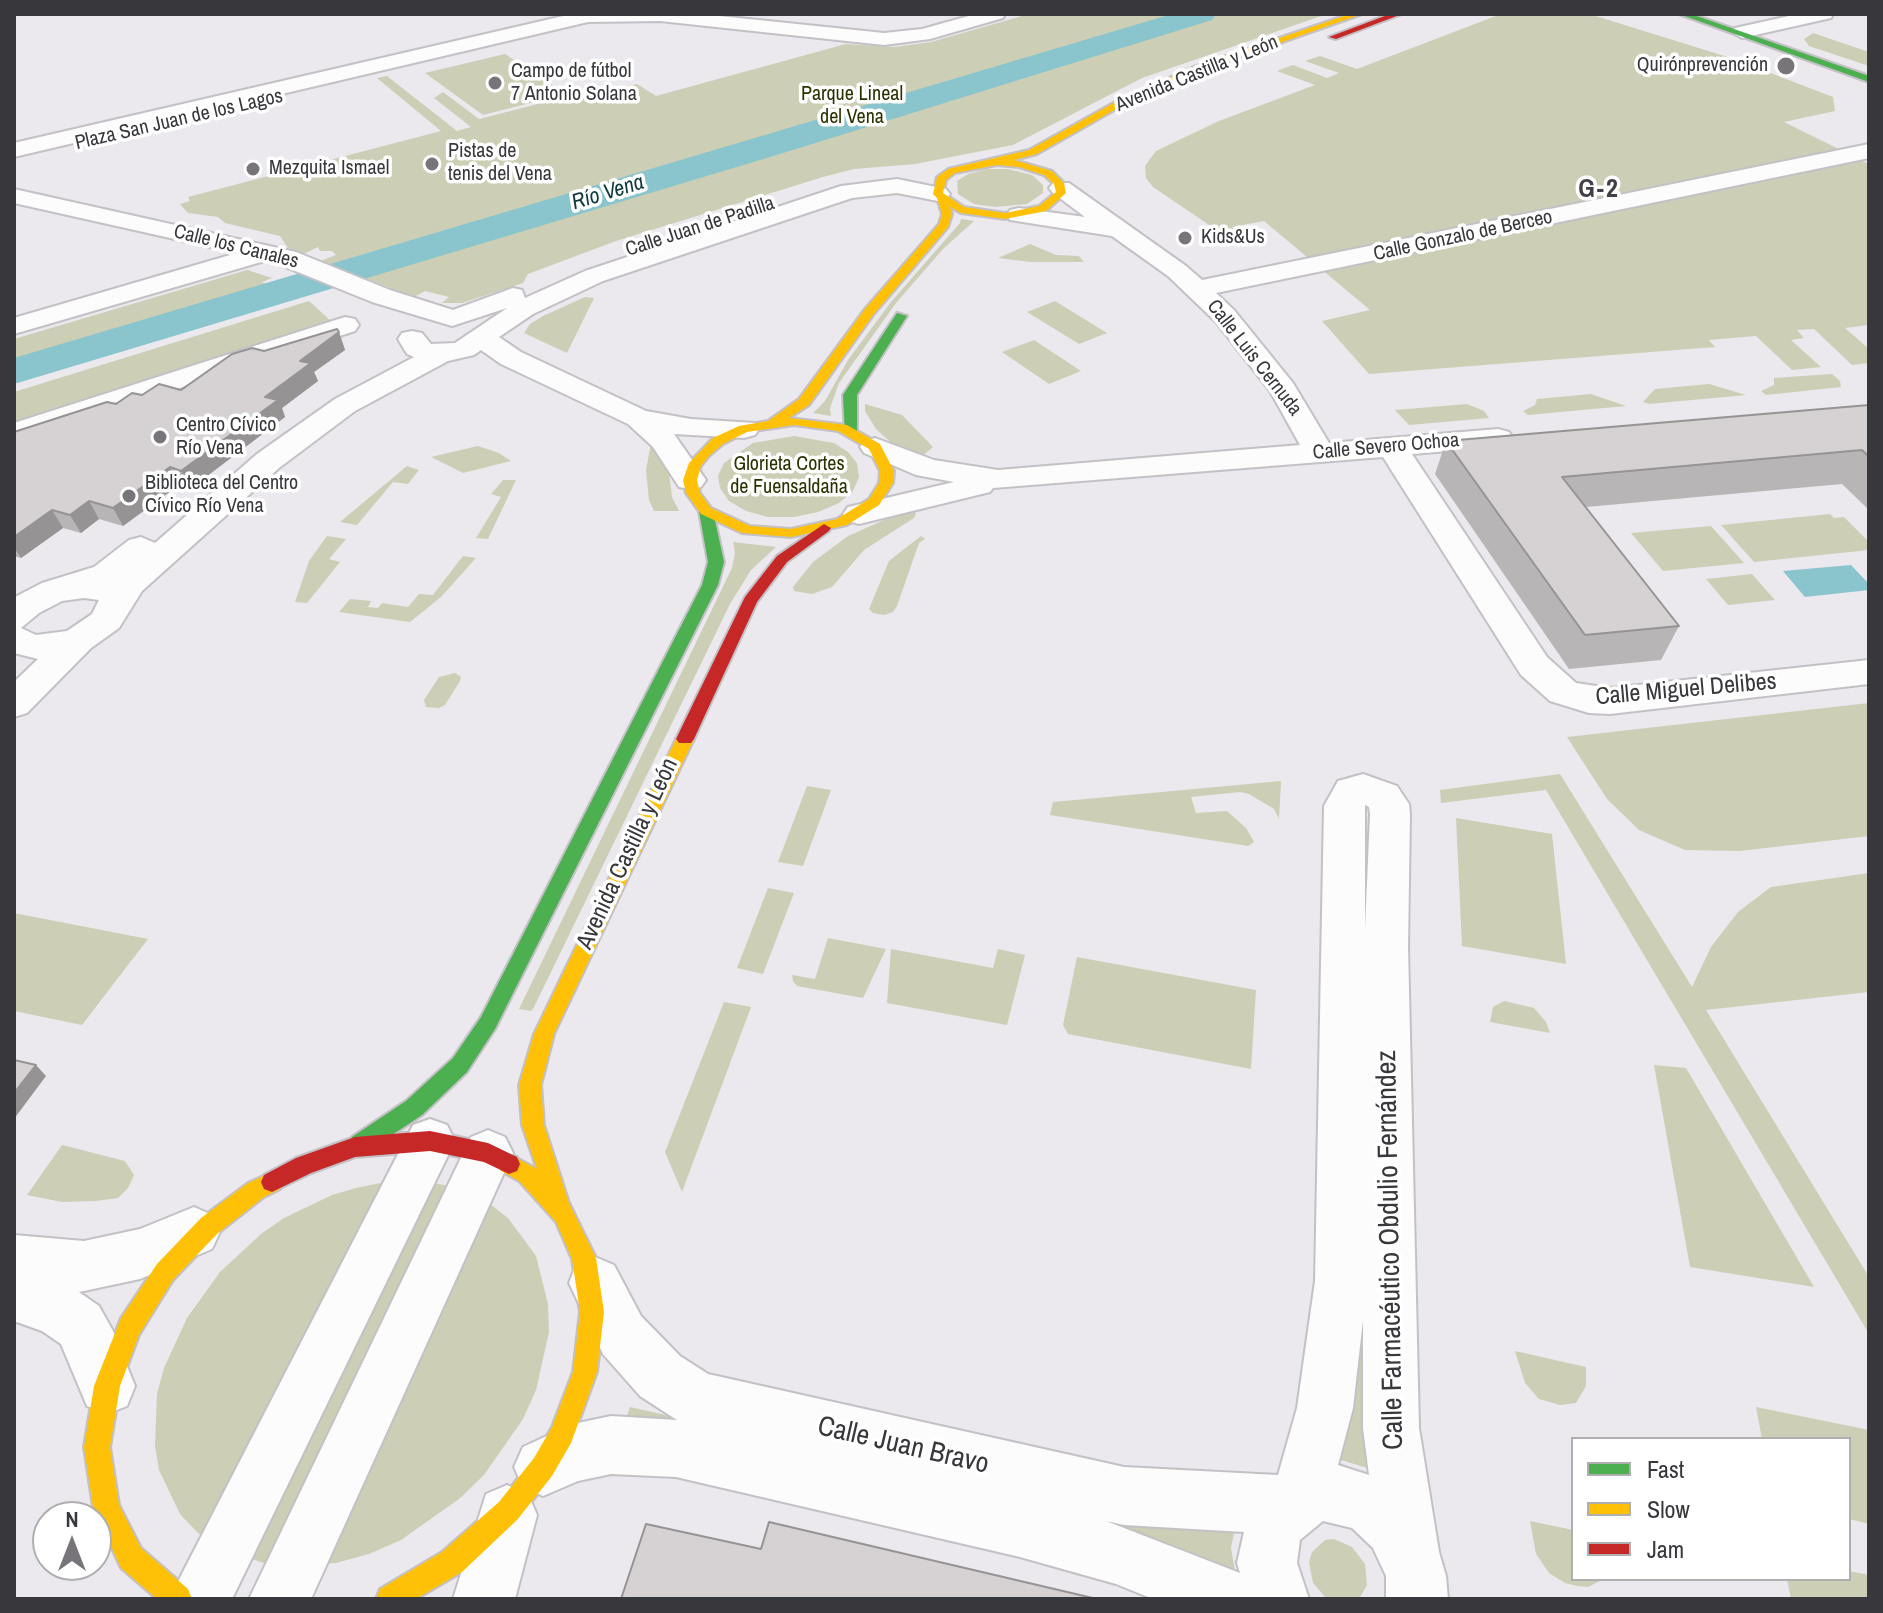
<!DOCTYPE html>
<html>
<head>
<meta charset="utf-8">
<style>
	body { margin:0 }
	#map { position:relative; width:1883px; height:1613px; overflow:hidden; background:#ebe8ee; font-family:"Archivo Narrow",sans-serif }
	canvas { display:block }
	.frame { position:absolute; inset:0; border:16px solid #38373b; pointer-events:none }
	.legend { position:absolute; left:1571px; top:1437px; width:280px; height:144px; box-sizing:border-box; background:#fff; border:2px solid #afafb1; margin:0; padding:10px 14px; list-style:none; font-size:24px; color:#38373b }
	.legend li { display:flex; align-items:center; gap:16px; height:40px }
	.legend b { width:40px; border:2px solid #afafb1 }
	.north { position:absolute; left:32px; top:1501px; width:80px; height:80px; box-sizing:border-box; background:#fff; border:2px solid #afafb1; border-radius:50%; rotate:0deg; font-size:22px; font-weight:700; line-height:32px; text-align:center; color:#38373b }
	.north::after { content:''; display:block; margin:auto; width:28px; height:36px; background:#77757a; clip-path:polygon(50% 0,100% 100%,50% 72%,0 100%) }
</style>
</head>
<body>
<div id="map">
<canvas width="1883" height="1613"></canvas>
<div class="frame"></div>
<ul class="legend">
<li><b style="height:10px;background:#4caf50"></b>Fast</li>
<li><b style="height:10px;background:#ffc107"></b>Slow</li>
<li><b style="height:10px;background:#c62828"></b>Jam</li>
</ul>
<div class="north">N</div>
</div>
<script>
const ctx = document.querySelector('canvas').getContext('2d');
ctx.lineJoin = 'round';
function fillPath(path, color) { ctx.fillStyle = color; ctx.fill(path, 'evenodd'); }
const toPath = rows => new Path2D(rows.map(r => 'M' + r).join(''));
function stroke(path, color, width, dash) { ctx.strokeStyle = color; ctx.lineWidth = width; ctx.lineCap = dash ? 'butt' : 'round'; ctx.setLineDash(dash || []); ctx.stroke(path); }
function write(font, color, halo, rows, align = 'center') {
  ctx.font = font + ' "Archivo Narrow",sans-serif'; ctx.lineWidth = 7; ctx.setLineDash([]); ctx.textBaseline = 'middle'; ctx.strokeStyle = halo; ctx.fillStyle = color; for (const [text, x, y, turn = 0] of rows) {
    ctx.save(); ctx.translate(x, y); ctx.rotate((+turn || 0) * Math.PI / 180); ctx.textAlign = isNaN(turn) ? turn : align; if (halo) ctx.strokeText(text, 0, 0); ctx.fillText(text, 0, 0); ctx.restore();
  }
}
fillPath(toPath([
	[1029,14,1327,14,1142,78,1013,145,915,164,854,169,823,177,616,241,528,274,523,283,462,303,442,303,449,297,425,291,414,297,321,261,336,255,332,251,320,251,318,247,304,254,288,248,280,236,225,223,218,217,188,213,180,204,190,201,188,197,441,131,377,78,387,76,457,131,471,127,434,98,443,92,479,119,569,96,576,100,637,84,656,96,846,44,894,47,931,42],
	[1501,14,1589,14,1731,58,1833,97,1835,111,1784,122,1869,164,1869,325,1845,328,1869,349,1869,363,1852,365,1814,329,1797,330,1804,338,1791,340,1821,367,1792,370,1756,336,1709,340,1715,347,1369,374,1322,321,1370,310,1264,221,1232,227,1235,231,1224,235,1153,187,1146,178,1145,166,1156,151,1219,121,1315,85,1277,71,1293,65,1327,78,1339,73,1305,61,1320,56,1357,69],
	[1813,33,1869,52,1869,66,1809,46,1804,39],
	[505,54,566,94,483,115,425,73],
	[986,169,1008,169,1032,175,1043,185,1043,193,1027,204,995,207,974,204,958,194,957,181,968,174],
	[961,219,974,221,943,249,896,303,839,383,830,408,831,416,813,413,825,401,848,360,891,302,960,223],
	[1030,244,1056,255,1079,256,1084,262,1031,262,998,258],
	[247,270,272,278,262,282,272,286,14,365,14,339],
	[585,297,594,298,567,353,524,333,530,324,543,316],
	[309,301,332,322,14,424,14,392],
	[1055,301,1107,333,1079,344,1027,312],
	[1034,340,1081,371,1049,384,1002,352],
	[1832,374,1840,381,1841,387,1766,395,1761,391,1774,385,1774,378],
	[1709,384,1746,395,1649,404,1643,402,1655,389],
	[1591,394,1626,406,1528,415,1523,411,1535,405,1537,399],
	[865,404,902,415,933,447,919,459,899,450,876,429,865,411],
	[1467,404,1484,411,1489,418,1409,425,1395,410],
	[794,436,834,443,848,452,857,463,859,477,853,491,839,503,818,512,794,517,768,517,746,511,729,501,720,488,718,476,724,463,753,443],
	[651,443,669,473,672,497,679,511,654,511,649,500,646,470],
	[478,446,499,453,511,461,463,473,431,457],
	[407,466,419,470,408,484,393,482,357,525,340,522],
	[503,480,516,480,488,539,476,538,501,497,491,494],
	[909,509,916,513,914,518,864,550,832,587,812,594,794,591,793,587,813,562,848,536],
	[1830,514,1834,518,1844,517,1869,542,1869,550,1754,562,1721,525],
	[1711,526,1744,563,1663,571,1631,533],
	[327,536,346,539,329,559,340,562,307,603,295,602,309,561],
	[921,536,925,539,919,543,897,606,893,612,884,615,873,613,869,609,889,561],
	[733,542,776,547,751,570,730,604,534,1007,531,1011,519,1009,732,568,735,553],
	[463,556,476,558,441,597,410,622,339,612,350,599,371,601,368,607,378,608,382,603,408,607,419,594,433,595],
	[1752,574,1775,600,1728,605,1706,579],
	[455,673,461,677,460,681,445,705,439,708,426,707,424,700,439,677],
	[1869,703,1869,836,1740,851,1685,850,1639,830,1607,799,1567,737],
	[1560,774,1692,987,1711,947,1738,912,1771,887,1869,873,1869,992,1706,1010,1869,1277,1869,1334,1546,790,1441,803,1440,790],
	[1281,781,1279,819,1274,809,1249,794,1240,792,1191,797,1196,813,1227,811,1246,828,1254,842,1248,846,1050,815,1053,802],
	[807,786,831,790,803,866,778,862],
	[1456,818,1552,834,1566,964,1462,946],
	[768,888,794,893,763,974,737,968],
	[14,913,148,939,82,1025,14,1011],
	[828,938,886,949,863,998,797,986,793,981,792,975,815,979],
	[891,949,993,968,998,949,1025,955,1007,1025,887,1003],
	[1359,954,1374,1470,1331,1457],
	[1077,957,1256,990,1251,1069,1068,1034,1063,1025],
	[1504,1001,1534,1008,1546,1022,1550,1033,1490,1022,1493,1007],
	[724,1002,751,1007,682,1192,665,1152],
	[1654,1065,1686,1068,1814,1287,1690,1267],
	[62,1145,125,1161,134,1175,128,1188,118,1198,96,1201,62,1202,27,1195],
	[427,1182,449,1186,490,1204,508,1218,536,1256,548,1304,549,1332,536,1390,523,1419,484,1475,459,1499,401,1540,369,1554,336,1563,273,1566,218,1548,197,1532,180,1514,159,1470,155,1446,157,1394,164,1368,187,1318,220,1272,261,1234,284,1218,332,1195,356,1188,380,1183],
	[1515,1351,1586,1367,1586,1386,1576,1403,1560,1405,1539,1399,1525,1383],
	[630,1407,1121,1517,1236,1523,1231,1548,1236,1576,1119,1530,627,1416],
	[1756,1407,1869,1430,1869,1524,1849,1519,1849,1439,1762,1439],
	[1530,1521,1573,1530,1573,1579,1602,1580,1588,1587,1577,1586,1565,1583,1549,1573,1536,1554],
	[1334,1539,1352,1547,1365,1564,1367,1585,1359,1599,1327,1599,1313,1583,1309,1562,1312,1552,1325,1540],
	[1849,1571,1869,1575,1869,1599,1791,1599,1787,1579,1849,1579]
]), '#cccfb5');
fillPath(toPath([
	[1851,565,1869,584,1869,590,1805,597,1783,571]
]), '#8ac4cc');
fillPath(toPath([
	[1172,14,1216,14,1212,20,780,154,14,384,14,358,1172,14]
]), '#8ac4cc');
const street = toPath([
	[572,14,700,14,884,33,922,29,976,14,1005,14,1003,18,930,39,884,45,660,21,588,22,14,157,14,143,572,14],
	[1798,14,1833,14,1831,18,1742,38,1732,32,1735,28,1798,14],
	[1869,144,1869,158,1216,293,1234,310,1293,383,1329,443,1498,429,1509,432,1513,438,1509,444,1498,447,1412,454,1547,657,1576,683,1610,688,1869,660,1869,684,1610,714,1589,713,1550,701,1521,675,1383,457,993,488,990,492,859,524,848,521,843,514,848,507,954,482,916,475,864,453,860,447,864,441,875,438,934,460,998,470,1300,445,1270,391,1216,322,1168,276,1112,236,1010,220,1007,215,1010,210,1019,208,1085,217,1053,193,1049,188,1053,183,1069,183,1186,266,1202,280,1869,144],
	[897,179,946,189,950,194,946,199,938,201,897,193,852,198,603,281,533,314,499,337,521,352,646,411,691,419,755,423,759,429,755,435,744,438,674,434,706,480,701,487,690,489,679,487,653,447,628,424,501,364,481,350,474,355,448,361,355,411,279,468,142,591,119,628,91,648,27,713,14,717,14,682,38,659,14,653,15,597,42,583,94,567,129,540,141,537,155,543,257,454,335,399,414,357,407,354,398,339,402,333,412,331,422,333,431,344,455,343,507,308,452,326,372,302,268,260,14,334,14,318,237,253,14,203,14,189,296,252,390,290,453,310,513,288,522,290,525,298,585,271,841,186,897,179],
	[84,598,99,600,92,614,67,631,36,635,21,628,39,613,62,601,84,598],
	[345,317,355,319,359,325,355,331,14,442,14,423,345,317],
	[1363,774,1397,786,1409,804,1410,814,1408,947,1419,1428,1439,1552,1446,1576,1448,1599,1386,1599,1386,1576,1373,1548,1352,1528,1323,1521,1300,1540,1297,1563,1309,1599,1153,1599,1116,1584,1020,1557,676,1477,611,1474,578,1481,543,1496,523,1487,514,1467,523,1447,553,1433,573,1424,611,1416,677,1420,640,1396,603,1354,569,1283,576,1265,595,1257,614,1265,641,1316,680,1356,708,1374,1124,1467,1278,1475,1297,1408,1315,1281,1324,806,1338,781,1363,774],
	[1365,805,1369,807,1370,814,1365,929,1365,805],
	[1363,1320,1363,1428,1369,1475,1338,1465,1353,1408,1363,1320],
	[1106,1521,1124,1525,1244,1532,1237,1563,1240,1573,1106,1521],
	[430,1119,447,1125,455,1141,232,1599,169,1599,413,1125,430,1119],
	[488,1130,505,1137,513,1153,311,1599,249,1599,471,1137,488,1130],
	[194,1207,212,1215,220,1232,212,1249,140,1279,79,1292,99,1306,113,1331,135,1386,127,1406,107,1414,87,1406,61,1344,42,1331,14,1321,14,1235,84,1241,140,1229,194,1207],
	[507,1485,528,1494,537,1515,515,1599,453,1599,486,1494,507,1485]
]);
const fast = toPath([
	[1679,14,1691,14,1869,76,1869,82,1679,14],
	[897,313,907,316,857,395,857,431,850,435,845,434,843,395,897,313],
	[706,507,713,511,724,562,718,585,495,1029,467,1072,422,1115,368,1151,360,1154,352,1151,349,1144,352,1137,406,1101,453,1058,481,1017,702,585,708,562,699,511,706,507]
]);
const slow = toPath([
	[1350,14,1362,14,1200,71,1123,105,1037,154,1014,160,1052,171,1064,183,1066,193,1046,211,1005,219,961,213,950,207,952,214,948,227,873,315,809,405,789,418,847,425,880,444,894,471,893,483,879,505,847,525,791,537,742,533,701,514,686,493,683,480,689,463,713,438,739,426,768,421,799,399,865,309,939,224,942,214,937,198,933,194,937,177,948,169,1029,150,1117,101,1194,67,1350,14],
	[997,165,1019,167,1044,175,1054,184,1056,192,1039,206,1005,213,964,207,943,193,946,180,955,173,997,165],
	[794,425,838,431,869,449,880,471,879,483,869,499,837,519,791,529,750,526,711,508,700,493,697,480,701,466,709,456,723,444,747,432,794,425],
	[685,733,694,739,554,1034,541,1085,544,1125,569,1203,596,1258,604,1312,597,1372,571,1443,552,1476,517,1520,462,1572,416,1599,376,1599,380,1589,442,1552,499,1502,534,1458,552,1427,573,1372,580,1312,572,1259,556,1222,519,1181,501,1171,498,1164,501,1157,509,1154,537,1169,522,1125,519,1085,534,1034,676,739,685,733],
	[272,1172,280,1175,283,1182,280,1189,264,1197,217,1234,173,1280,139,1335,120,1386,110,1447,119,1505,141,1548,188,1589,192,1599,157,1599,121,1568,93,1507,84,1447,94,1386,121,1318,157,1264,201,1218,248,1183,272,1172]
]);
const jam = toPath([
	[1390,14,1402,14,1336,39,1329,37,1390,14],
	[824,524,831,528,829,531,787,562,757,602,694,739,691,743,679,743,676,739,745,597,777,556,824,524],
	[430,1131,488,1143,517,1157,520,1164,517,1171,509,1174,484,1162,430,1151,355,1157,311,1173,272,1192,264,1189,261,1182,264,1175,296,1158,355,1137,430,1131]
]);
stroke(street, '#c3c1c5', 4);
stroke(fast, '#c3c1c5', 4);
stroke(slow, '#c3c1c5', 4);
stroke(jam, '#c3c1c5', 4);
fillPath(street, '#fcfcfc');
fillPath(fast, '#4caf50');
fillPath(slow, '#ffc107');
fillPath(jam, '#c62828');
fillPath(toPath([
	[339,332,345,350,314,372,318,381,282,408,285,417,190,489,179,485,123,526,99,519,81,533,63,528,21,558,14,556,14,432,142,395,181,390,264,351],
	[1869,405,1869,510,1842,484,1586,507,1679,626,1661,660,1569,669,1435,474,1446,441]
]), '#b8b5b6');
fillPath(toPath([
	[339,332,345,350,314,372,318,381,282,408,285,417,190,489,181,471,300,361],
	[170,467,179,485,123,526,113,508],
	[89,501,99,519,81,533,70,515],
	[52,510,63,528,21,558,14,547,14,537],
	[36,1065,46,1076,14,1119,14,1093]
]), '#969394');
const building = toPath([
	[337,329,339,332,300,361,311,363,265,397,278,400,181,471,170,467,113,508,89,501,70,515,52,510,14,537,14,432,107,402,116,404,132,393,142,395,159,384,181,390,232,354,252,348,264,351,337,329],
	[1869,405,1869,457,1862,450,1562,477,1679,626,1585,635,1446,441,1869,405],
	[14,1060,36,1065,14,1093,14,1060],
	[769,1522,1097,1599,621,1599,646,1524,761,1549,769,1522]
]);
fillPath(building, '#d6d2d4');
stroke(building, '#969394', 2);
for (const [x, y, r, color] of [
	[1786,66,10,"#77757a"],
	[495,83,8,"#77757a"],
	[432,164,8,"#77757a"],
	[253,169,8,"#77757a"],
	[1185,238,8,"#77757a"],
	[160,437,8,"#77757a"],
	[129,496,8,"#77757a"]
]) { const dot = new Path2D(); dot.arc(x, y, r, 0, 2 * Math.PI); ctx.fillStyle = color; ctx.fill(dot); stroke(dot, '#fff', 3); }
write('20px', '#38373b', '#fff', [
	["Quirónprevención",1768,66,"right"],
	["Campo de fútbol",511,72],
	["7 Antonio Solana",511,95],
	["Pistas de",448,152],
	["tenis del Vena",448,175],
	["Mezquita Ismael",269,169],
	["Kids&Us",1201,238],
	["Centro Cívico",176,426],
	["Río Vena",176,449],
	["Biblioteca del Centro",145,484],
	["Cívico Río Vena",145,507]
], 'left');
write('20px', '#38373b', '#fff', [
	["Avenida Castilla y León",1197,74,-22],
	["Plaza San Juan de los Lagos",179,120,-13],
	["Calle Juan de Padilla",700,227,-18],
	["Calle Gonzalo de Berceo",1463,236,-12],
	["Calle los Canales",236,247,14],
	["Calle Luis Cernuda",1254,358,52],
	["Calle Severo Ochoa",1386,447,-5]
]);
write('20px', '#2c3100', '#fff', [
	["Parque Lineal",852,95],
	["del Vena",852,118],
	["Glorieta Cortes",789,465],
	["de Fuensaldaña",789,488]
]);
write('italic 22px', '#113a3f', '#fff', [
	["Río Vena",608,193,-17]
]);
write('24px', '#38373b', '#fff', [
	["Calle Miguel Delibes",1686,690,-5],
	["Avenida Castilla y León",628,854,-65]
]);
ctx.letterSpacing = '2px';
write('bold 26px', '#423f47', '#fff', [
	["G-2",1599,190]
]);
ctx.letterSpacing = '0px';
write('28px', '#38373b', '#fff', [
	["Calle Farmacéutico Obdulio Fernández",1391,1250,-91],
	["Calle Juan Bravo",903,1446,13]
]);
</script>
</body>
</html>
